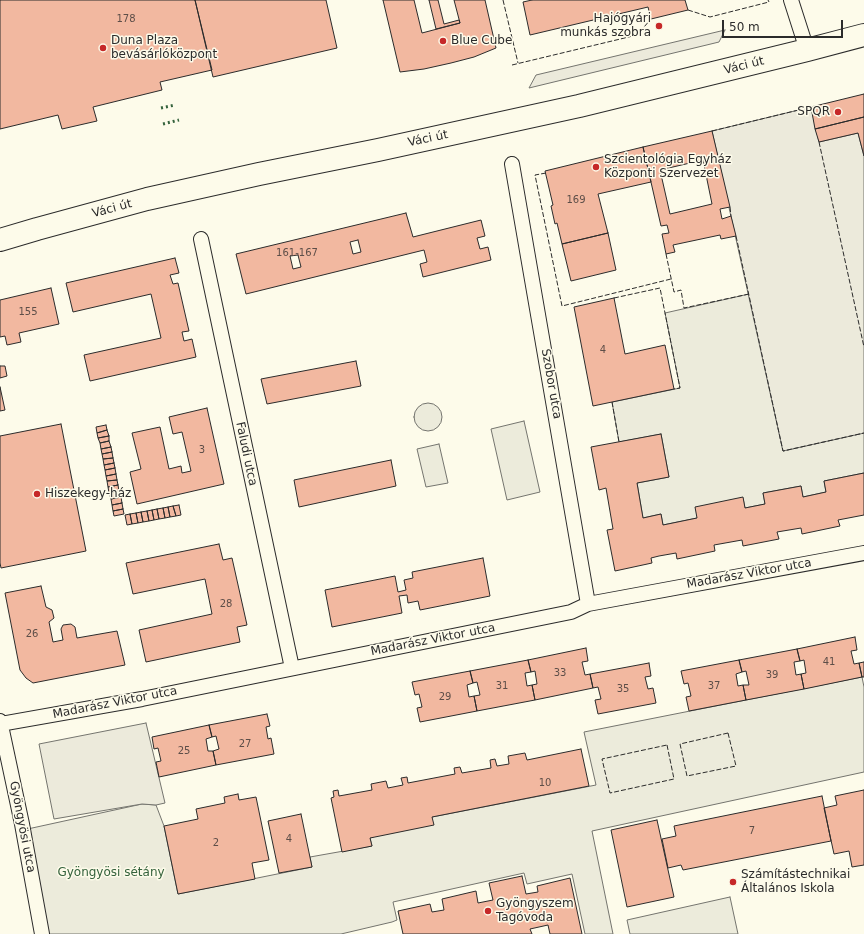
<!DOCTYPE html>
<html>
<head>
<meta charset="utf-8">
<style>
	body { margin:0 }
	#map { position:relative; width:864px; height:934px; overflow:hidden; background:#fdfbea; font-family:"DejaVu Sans",sans-serif }
	canvas { display:block }
	.scale { position:absolute; left:722px; top:20px; width:121px; height:18px; box-sizing:border-box; border:2px solid #2b2b2b; border-top:0; padding-left:5px; font-size:12px; line-height:14px; white-space:nowrap; color:#2b2b2b; -webkit-text-stroke:3px #fdfbea; paint-order:stroke }
</style>
</head>
<body>
<div id="map">
<canvas width="864" height="934"></canvas>
<div class="scale">50 m</div>
</div>
<script>
const ctx = document.querySelector('canvas').getContext('2d');
ctx.lineJoin = 'round';
function fillPath(path, color) { ctx.fillStyle = color; ctx.fill(path, 'evenodd'); }
const toPath = rows => new Path2D(rows.map(r => 'M' + r).join(''));
function stroke(path, color, width, dash) { ctx.strokeStyle = color; ctx.lineWidth = width; ctx.lineCap = dash ? 'butt' : 'round'; ctx.setLineDash(dash || []); ctx.stroke(path); }
function write(font, color, halo, rows, align = 'center') {
  ctx.font = font + ' "DejaVu Sans",sans-serif'; ctx.lineWidth = 3; ctx.setLineDash([]); ctx.textBaseline = 'middle'; ctx.strokeStyle = halo; ctx.fillStyle = color; for (const [text, x, y, turn = 0] of rows) {
    ctx.save(); ctx.translate(x, y); ctx.rotate((+turn || 0) * Math.PI / 180); ctx.textAlign = isNaN(turn) ? turn : align; if (halo) ctx.strokeText(text, 0, 0); ctx.fillText(text, 0, 0); ctx.restore();
  }
}
const green = toPath([
	[749,294,783,451,864,433,864,473,824,481,826,492,803,497,801,486,763,493,765,504,745,508,743,498,697,518,663,525,661,514,643,518,637,483,669,477,661,434,619,442,612,402,680,388,665,313,749,294],
	'414 417a14 14 0 1 1 28 0a14 14 0 1 1-28 0Z',
	[524,421,540,492,507,500,491,429,524,421],
	[439,444,448,483,426,487,417,449,439,444],
	[862,677,864,687,864,772,592,831,613,934,585,934,572,874,527,884,524,873,393,902,397,920,392,922,341,934,42,934,23,830,142,804,156,805,164,826,178,894,312,867,310,857,372,846,370,838,432,817,596,785,584,732,862,677],
	[730,897,738,934,630,934,627,920,730,897]
]);
fillPath(green, '#ecebdb');
stroke(green, '#74746e', 1);
const parking = toPath([
	[725,30,719,42,529,88,536,75,725,30],
	[811,107,819,142,858,133,864,156,864,433,783,451,712,131,811,107],
	[146,723,165,803,156,805,142,804,54,819,39,744,146,723]
]);
fillPath(parking, '#eceadb');
stroke(parking, '#74746e', 1);
const building = toPath([
	[0,0,195,0,212,70,160,82,162,90,93,107,97,121,62,129,58,115,0,129,0,0],
	[195,0,326,0,337,48,213,77,195,0],
	[383,0,414,0,422,33,460,23,454,0,485,0,496,48,474,57,451,63,424,69,400,72,383,0],
	[429,0,438,0,444,24,459,20,460,23,436,29,429,0],
	[532,0,685,0,688,10,651,19,648,7,530,35,523,2,532,0],
	[864,94,864,117,815,129,811,107,864,94],
	[864,117,864,156,858,133,819,142,815,129,864,117],
	[712,131,730,207,720,209,722,219,731,216,736,236,721,239,720,235,673,245,675,252,666,254,662,234,669,233,667,225,661,226,643,147,712,131],
	[703,160,712,204,670,214,660,170,703,160],
	[643,147,651,182,598,194,608,233,562,244,557,223,555,224,551,206,553,205,545,171,643,147],
	[406,213,413,237,481,220,485,236,477,238,480,249,488,247,491,260,423,277,420,264,427,262,424,250,246,294,236,254,406,213],
	[358,240,361,252,353,254,350,242,358,240],
	[298,255,301,267,293,269,290,256,298,255],
	[608,233,616,270,571,281,562,244,608,233],
	[175,258,179,273,170,275,173,284,178,283,189,331,182,332,184,341,192,339,196,357,90,381,84,355,161,338,151,294,73,312,66,283,175,258],
	[51,288,59,324,19,333,21,342,7,345,5,336,0,337,0,300,51,288],
	[614,298,625,354,665,345,674,389,593,406,574,307,614,298],
	[356,361,361,386,267,404,261,379,356,361],
	[0,366,5,366,7,376,0,378,0,366],
	[0,387,5,410,0,411,0,387],
	[207,408,224,484,137,504,130,472,141,469,132,433,160,427,169,469,181,466,182,473,191,471,182,432,173,434,169,417,207,408],
	[61,424,86,551,1,568,0,563,0,436,61,424],
	[106,425,107,430,97,433,96,427,106,425],
	[107,430,109,436,98,438,97,433,107,430],
	[661,434,669,477,637,483,643,518,661,514,663,525,697,518,695,507,743,497,745,508,765,504,763,493,801,486,803,497,826,492,824,481,864,473,864,515,838,520,840,526,802,534,801,528,777,532,779,539,743,546,742,540,714,545,715,551,677,559,676,553,659,556,651,558,652,563,615,571,607,530,613,529,606,488,599,490,591,447,661,434],
	[109,436,109,441,100,443,98,438,109,436],
	[109,441,111,447,101,449,100,443,109,441],
	[111,447,112,452,102,454,101,449,111,447],
	[112,452,113,458,103,459,102,454,112,452],
	[113,458,114,463,104,465,103,459,113,458],
	[391,460,396,486,299,507,294,480,391,460],
	[114,463,115,468,105,470,104,465,114,463],
	[115,468,116,474,106,476,105,470,115,468],
	[116,474,117,480,107,481,106,476,116,474],
	[117,480,118,485,108,487,107,481,117,480],
	[118,485,119,491,109,493,108,487,118,485],
	[119,491,121,497,111,499,109,493,119,491],
	[121,497,122,503,112,505,111,499,121,497],
	[122,503,123,509,113,511,112,505,122,503],
	[179,505,181,515,176,516,173,506,179,505],
	[173,506,176,516,170,517,168,507,173,506],
	[168,507,170,517,165,518,163,508,168,507],
	[163,508,165,518,159,519,157,509,163,508],
	[123,509,124,514,114,516,113,511,123,509],
	[157,509,159,519,154,520,152,510,157,509],
	[152,510,154,520,149,521,147,511,152,510],
	[147,511,149,521,143,522,141,512,147,511],
	[141,512,143,522,138,523,136,513,141,512],
	[136,513,138,523,132,524,130,514,136,513],
	[130,514,132,524,127,525,125,515,130,514],
	[219,544,223,560,232,558,247,625,237,627,240,642,146,662,139,630,212,614,205,579,133,594,126,563,219,544],
	[483,558,490,596,420,610,418,601,408,603,407,595,399,596,402,613,332,627,325,590,395,576,398,592,406,590,404,580,413,578,412,572,483,558],
	[41,586,46,607,52,610,54,618,49,622,53,642,63,640,61,629,63,625,71,624,75,627,77,638,117,631,125,665,33,683,26,678,20,670,5,593,41,586],
	[855,637,857,650,851,651,854,664,859,663,862,677,804,689,801,674,806,673,804,660,800,661,797,649,855,637],
	[586,648,588,661,582,662,585,675,590,674,593,688,535,700,532,685,537,684,535,671,531,672,528,660,586,648],
	[797,649,800,661,794,662,796,675,801,674,804,689,746,700,743,685,749,685,746,671,742,672,739,660,797,649],
	[528,660,531,672,525,673,527,686,532,685,535,700,477,711,474,696,480,695,477,682,473,683,470,671,528,660],
	[739,660,742,672,736,674,738,686,743,685,746,700,689,711,686,697,691,696,688,683,684,684,681,671,739,660],
	[864,662,864,677,862,677,859,663,864,662],
	[649,663,651,676,645,677,648,689,653,688,656,703,598,714,595,700,601,699,598,687,593,688,590,674,649,663],
	[470,671,473,683,467,685,469,697,474,696,477,711,420,722,417,708,422,707,419,694,415,695,412,682,470,671],
	[267,714,270,726,266,727,268,739,271,738,274,754,216,765,213,751,219,749,216,736,212,737,209,725,267,714],
	[209,725,212,737,206,739,208,751,213,751,216,765,159,777,156,762,161,761,158,748,154,749,152,737,209,725],
	[581,749,589,786,432,817,434,825,370,838,372,846,342,852,331,798,334,797,333,791,338,790,339,796,372,790,371,784,386,781,388,788,403,785,401,778,407,777,408,783,455,774,454,768,460,767,462,773,491,768,490,760,495,759,497,766,509,764,508,756,525,753,527,760,581,749],
	[864,790,864,865,852,867,849,851,834,854,824,808,837,805,835,796,864,790],
	[238,794,239,800,256,797,269,860,252,863,255,879,178,894,164,826,198,819,196,809,225,803,224,797,238,794],
	[822,796,831,841,683,870,681,865,668,868,662,839,676,836,674,826,822,796],
	[301,814,312,867,279,873,268,821,301,814],
	[657,820,674,897,627,907,611,830,657,820],
	[522,876,526,894,538,892,537,886,570,878,582,934,550,934,548,925,530,929,532,934,403,934,398,911,430,904,432,912,444,910,442,899,476,891,478,903,493,900,489,883,522,876]
]);
fillPath(building, '#f2b8a0');
stroke(building, '#2b2b2b', 1);
const street = toPath([
	[791,0,807,50],
	[512,164,588,604],
	[201,239,292,668],
	[0,721,22,824,42,934],
	[0,724,142,699,571,612,588,604,864,553]
]);
const primary = toPath([
	[0,240,37,229,147,199,259,174,378,150,579,106,807,50,864,35]
]);
stroke(street, '#2b2b2b', 16);
stroke(primary, '#2b2b2b', 24);
stroke(street, '#fdfbea', 14);
stroke(primary, '#fdfbea', 22);
stroke(toPath([
	[161,108,175,105],
	[163,124,179,120]
]), '#34623c', 3, [2, 3]);
stroke(toPath([
	[503,0,518,63],
	[688,10,710,17,769,2,768,0],
	[512,65,637,35,651,19],
	[712,131,811,107],
	[819,142,864,347],
	[546,173,535,175,562,306,671,279],
	[730,207,731,216],
	[736,236,783,451,864,433],
	[666,254,674,292,681,290,684,308,749,294],
	[614,298,660,288,680,388,674,389],
	[612,402,619,442],
	[728,733,736,766,687,776,680,744,728,733],
	[667,745,674,779,610,793,602,759,667,745]
]), '#2b2b2b', 1, [5, 2]);
for (const [x, y, r, color] of [
	[659,26,4,"#c62828"],
	[443,41,4,"#c62828"],
	[103,48,4,"#c62828"],
	[838,112,4,"#c62828"],
	[596,167,4,"#c62828"],
	[37,494,4,"#c62828"],
	[733,882,4,"#c62828"],
	[488,911,4,"#c62828"]
]) { const dot = new Path2D(); dot.arc(x, y, r, 0, 2 * Math.PI); ctx.fillStyle = color; ctx.fill(dot); stroke(dot, '#fdfbea', 1.5); }
write('10px', '#5d4e48', null, [
	["178",126,19],
	["169",576,200],
	["161-167",297,253],
	["155",28,312],
	["4",603,350],
	["3",202,450],
	["28",226,604],
	["26",32,634],
	["41",829,662],
	["33",560,673],
	["39",772,675],
	["31",502,686],
	["37",714,686],
	["35",623,689],
	["29",445,697],
	["27",245,744],
	["25",184,751],
	["10",545,783],
	["7",752,831],
	["4",289,839],
	["2",216,843]
]);
write('12px', '#2b2b2b', '#fdfbea', [
	["Hajógyári",651,19,"right"],
	["munkás szobra",651,33,"right"],
	["Duna Plaza",111,41],
	["bevásárlóközpont",111,55],
	["Blue Cube",451,41],
	["SPQR",830,112,"right"],
	["Szcientológia Egyház",604,160],
	["Központi Szervezet",604,174],
	["Hiszekegy-ház",45,494],
	["Számítástechnikai",741,875],
	["Általános Iskola",741,889],
	["Gyöngyszem",496,904],
	["Tagóvoda",496,918]
], 'left');
write('12px', '#2b2b2b', '#fdfbea', [
	["Váci út",744,66,-14],
	["Váci út",428,139,-12],
	["Váci út",112,209,-15],
	["Szobor utca",551,384,80],
	["Faludi utca",246,454,78],
	["Madarász Viktor utca",749,574,-10],
	["Madarász Viktor utca",433,640,-11],
	["Madarász Viktor utca",115,703,-11],
	["Gyöngyösi utca",22,827,79]
]);
write('12px', '#34623c', '#fdfbea', [
	["Gyöngyösi sétány",111,873]
]);
</script>
</body>
</html>
